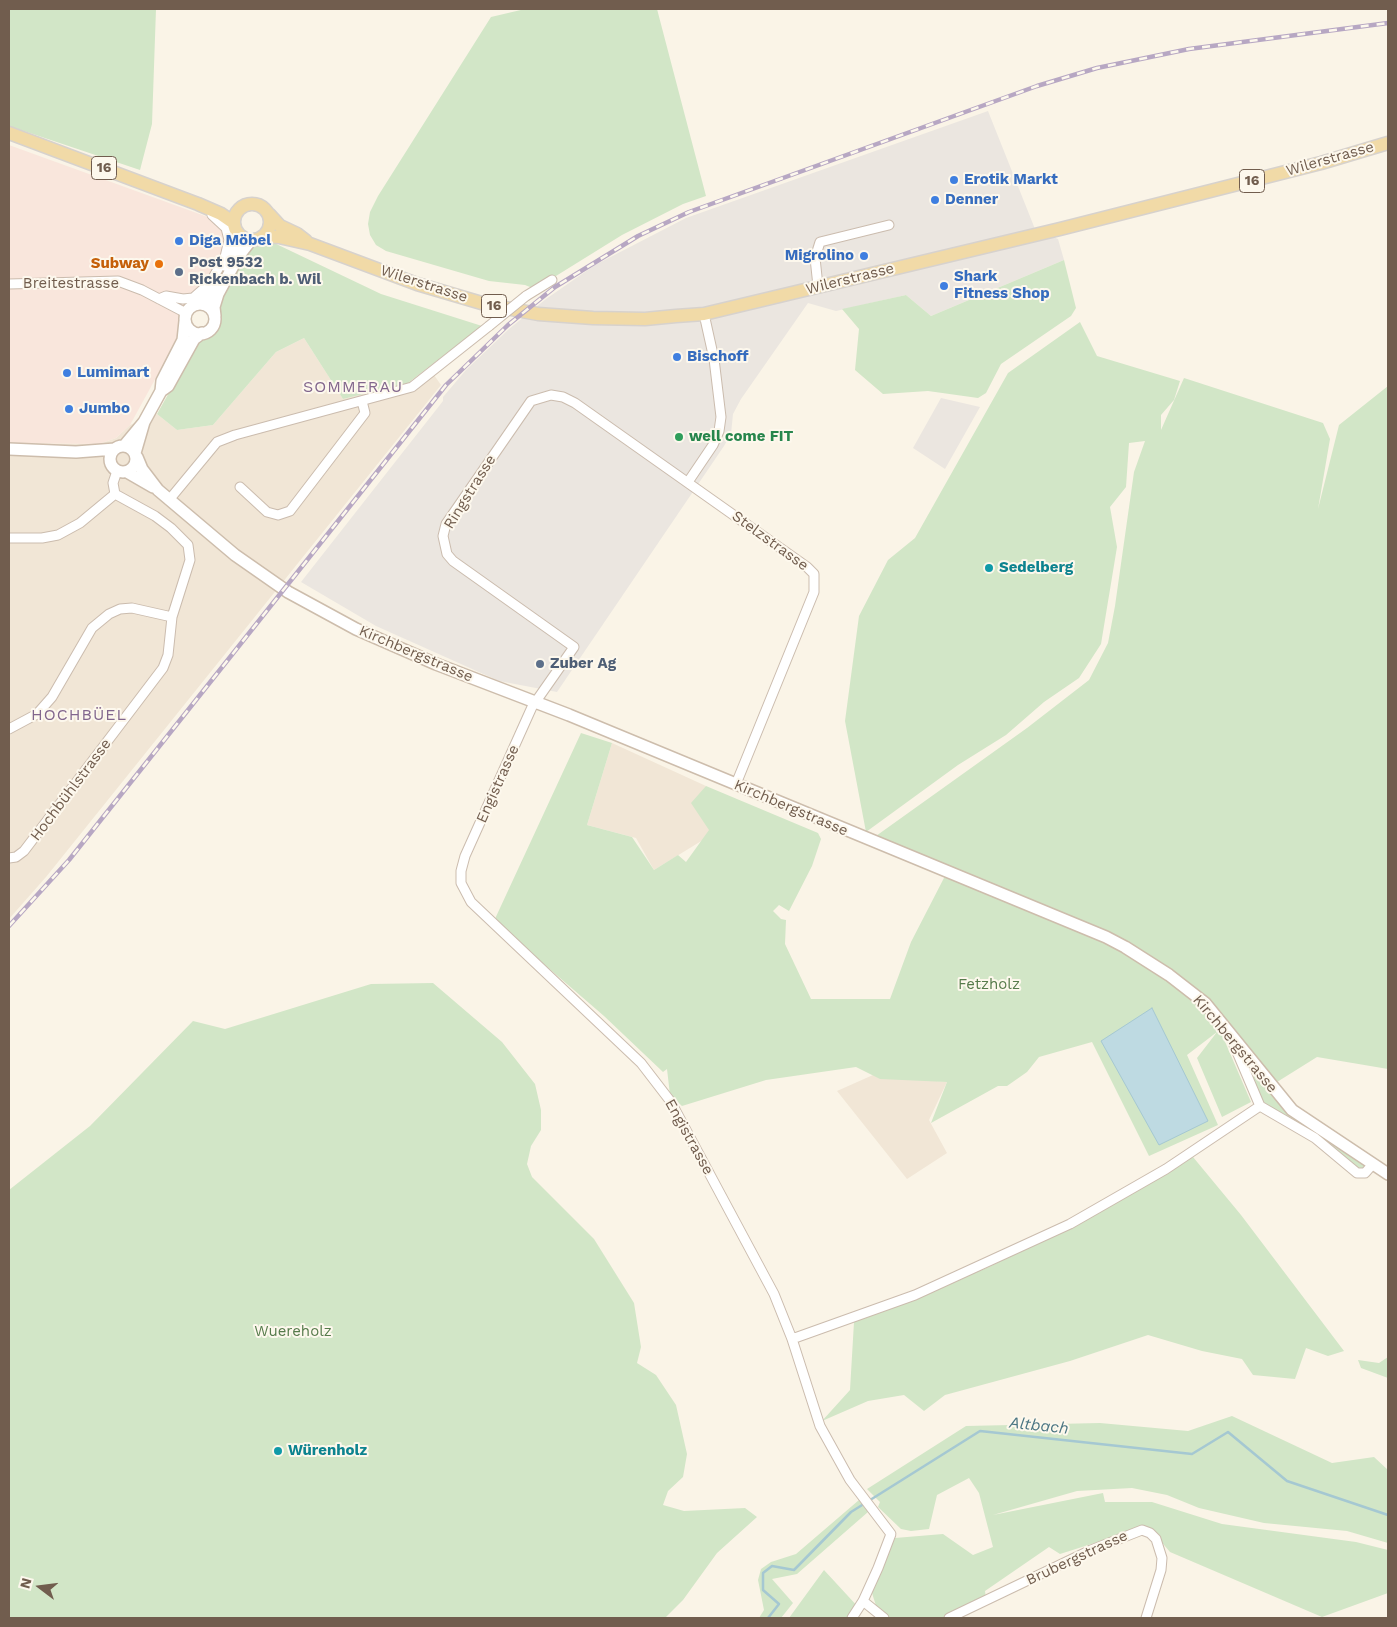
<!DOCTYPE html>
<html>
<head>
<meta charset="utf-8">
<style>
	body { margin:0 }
	#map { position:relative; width:1397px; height:1627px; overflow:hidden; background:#faf4e7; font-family:"Work Sans",sans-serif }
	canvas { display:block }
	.frame { position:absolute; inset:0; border:10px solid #715d4e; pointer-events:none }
	.north { position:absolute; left:15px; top:1562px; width:50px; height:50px; -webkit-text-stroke:4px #fdf8ed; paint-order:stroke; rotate:285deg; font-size:14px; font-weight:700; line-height:20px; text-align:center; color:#715d4e }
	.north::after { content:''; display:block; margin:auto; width:18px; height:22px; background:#715d4e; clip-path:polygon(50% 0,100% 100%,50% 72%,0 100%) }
</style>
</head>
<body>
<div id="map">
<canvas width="1397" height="1627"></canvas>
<div class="frame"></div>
<div class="north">N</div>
</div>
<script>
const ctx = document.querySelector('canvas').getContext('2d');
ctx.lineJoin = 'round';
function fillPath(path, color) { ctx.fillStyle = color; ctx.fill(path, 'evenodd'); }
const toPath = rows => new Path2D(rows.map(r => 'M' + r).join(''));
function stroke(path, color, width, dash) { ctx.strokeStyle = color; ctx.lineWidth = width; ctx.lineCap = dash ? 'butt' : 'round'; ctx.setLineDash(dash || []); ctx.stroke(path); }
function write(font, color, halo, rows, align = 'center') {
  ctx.font = font + ' "Work Sans",sans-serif'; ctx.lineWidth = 4; ctx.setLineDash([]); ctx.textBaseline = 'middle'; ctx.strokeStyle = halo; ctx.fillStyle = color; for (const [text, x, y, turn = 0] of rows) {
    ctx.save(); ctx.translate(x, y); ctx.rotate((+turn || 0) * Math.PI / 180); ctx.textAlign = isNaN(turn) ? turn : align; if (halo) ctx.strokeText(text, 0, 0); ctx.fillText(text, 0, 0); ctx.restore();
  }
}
fillPath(toPath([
	[304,338,343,399,434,375,441,385,46,877,9,919,9,443,99,444,116,438,130,425,157,414,177,430,213,425,276,352],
	[612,743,706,786,696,806,716,832,654,870,636,838,587,825],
	[873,1075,947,1082,929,1120,947,1153,907,1179,837,1091]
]), '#f1e6d6');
fillPath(toPath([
	[9,145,216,220,225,236,225,252,130,425,116,438,99,444,9,443]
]), '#f9e6dc');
fillPath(toPath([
	[988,111,1035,229,1058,239,1064,260,931,316,906,295,836,311,808,303,741,399,733,414,731,434,724,446,557,692,499,681,376,626,301,582,443,401,443,397,466,370,509,329,546,299,595,265,686,218],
	[941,398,980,407,945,469,913,448]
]), '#ebe6e0');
fillPath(toPath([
	[9,9,156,9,152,124,140,170,9,126],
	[525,9,657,9,706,196,683,204,622,235,535,289,525,285,489,281,386,251,376,245,370,235,368,224,370,212,378,196,491,17],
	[272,242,381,294,482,326,408,383,343,399,304,338,276,352,213,425,177,430,157,414,197,343,216,327,220,300,249,249],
	[1064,260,1076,308,1071,316,1001,364,986,393,978,398,928,391,883,394,855,370,859,329,842,309,906,295,931,316],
	[1080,322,1097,356,1180,381,1174,400,1161,415,1161,430,1184,378,1323,423,1330,439,1318,509,1339,425,1388,386,1388,1069,1317,1057,1277,1082,1227,1024,1220,1030,1251,1102,1222,1117,1197,1058,1217,1032,1187,1055,1218,1125,1149,1156,1092,1042,1039,1057,1027,1072,1007,1086,998,1086,931,1123,947,1082,880,1079,856,1067,766,1080,682,1106,670,1095,667,1069,663,1072,604,1016,494,921,581,733,612,743,587,825,632,837,654,870,678,855,686,862,709,830,691,803,706,786,818,833,821,839,812,866,789,911,779,905,773,911,781,919,786,920,785,944,811,999,890,999,911,942,945,876,869,841,1027,728,1089,680,1108,643,1115,606,1134,472,1145,441,1129,443,1126,487,1110,507,1117,547,1101,644,1079,678,1044,702,1006,735,958,765,866,832,845,721,859,616,888,560,915,538,1008,373],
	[433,983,502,1042,535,1084,541,1110,541,1130,531,1146,527,1164,532,1177,594,1239,634,1303,641,1347,637,1363,656,1375,676,1405,687,1454,683,1477,668,1491,663,1505,684,1511,745,1508,757,1517,717,1553,683,1600,665,1618,9,1618,9,1190,90,1126,193,1021,225,1029,371,984],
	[1237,1048,1279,1103,1365,1164,1365,1168,1359,1169,1269,1107,1262,1100],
	[1193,1157,1241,1215,1344,1351,1328,1356,1306,1348,1295,1379,1253,1375,1242,1359,1202,1351,1148,1335,1070,1361,945,1395,924,1411,904,1395,868,1401,822,1421,850,1390,854,1322,989,1267,1098,1211],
	[1388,1357,1388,1378,1361,1368,1358,1360,1379,1363],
	[1232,1416,1332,1463,1374,1457,1388,1470,1388,1543,1347,1531,1264,1523,1199,1508,1167,1495,1132,1488,1077,1491,993,1515,1103,1493,1105,1502,1152,1502,1222,1524,1356,1542,1388,1550,1388,1593,1322,1617,1170,1552,1153,1532,1142,1528,1060,1554,1049,1547,985,1591,986,1598,948,1618,890,1618,877,1609,872,1593,880,1568,895,1538,943,1534,973,1555,993,1547,979,1493,969,1478,937,1495,929,1529,911,1531,901,1529,878,1507,880,1502,867,1489,966,1426,1100,1423,1188,1431],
	[859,1500,868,1512,797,1574,772,1579,793,1603,781,1618,759,1618,764,1610,758,1580,761,1569,771,1562,796,1554],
	[824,1570,859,1608,850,1618,789,1618]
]), '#d2e6c7');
const water = toPath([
	[1152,1008,1208,1121,1159,1145,1101,1041,1152,1008]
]);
fillPath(water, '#bedae2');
stroke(water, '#a5c8d2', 1);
stroke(toPath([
	[768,1618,779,1604,763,1590,763,1573,772,1566,794,1570,851,1512,980,1431,1192,1454,1228,1432,1287,1481,1388,1515]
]), '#a5c8d2', 2.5);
const street = toPath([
	[9,284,118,281,142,290,186,313],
	[818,286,815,258,820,242,889,225],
	[526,296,552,280],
	[159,299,166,296,183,299,193,298,210,283,225,257,229,240,226,228,212,215],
	[688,482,713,445,719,431,721,417,714,359,704,314],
	[240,487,267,512,278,515,290,511,365,413,362,401],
	[169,500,217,442,235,435,412,387,489,326],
	[9,538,42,538,58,535,80,523,115,494],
	[9,729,37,714,52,697,92,628,109,614,120,609,132,608,172,617],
	[736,784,814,592,814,574,807,567,575,403,563,397,551,395,531,401,446,524,443,536,447,554,453,561,574,647,532,707,465,856,461,871,461,883,471,902,641,1063,671,1102,774,1294,792,1339,820,1426,850,1480,891,1534,878,1568,863,1601,852,1618],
	[9,858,16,857,24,851,163,668,168,655,172,617,190,560,188,545,171,528,155,516,115,494,113,483,117,471],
	[1232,1040,1260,1106],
	[1260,1106,1315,1138,1357,1173,1365,1173,1373,1164],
	[792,1339,915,1295,1070,1224,1166,1169,1260,1106],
	[863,1601,884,1618],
	[949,1618,1091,1550,1142,1530,1150,1533,1156,1539,1162,1558,1161,1570,1146,1618]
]);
const secondary = toPath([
	[225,265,235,245,237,232],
	[197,304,208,296,218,279],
	'185 319a15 15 0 1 1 30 0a15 15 0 1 1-30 0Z',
	[215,316,214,307,218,294,238,257,251,240],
	[161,391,168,386,194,339,202,333],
	'110 459a13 13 0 1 1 26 0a13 13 0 1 1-26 0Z',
	[124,446,144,422],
	[9,449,76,452,115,449],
	[135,453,144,422,161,391,162,381,183,340,185,321],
	[137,457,142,469,158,490,235,555,288,592,356,629,436,664,569,715,1106,937,1125,947,1169,975,1205,1003,1292,1110,1388,1174],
	[127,472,153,487]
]);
const primary = toPath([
	[9,133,198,204,221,214,234,223],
	'234 222a18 18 0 1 1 36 0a18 18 0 1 1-36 0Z',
	[269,214,280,226,297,234,306,241],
	[263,236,279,237,310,244,417,284,485,304,511,309,538,314,593,318,645,319,676,316,704,314,1060,229,1321,163,1388,143]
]);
stroke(street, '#cbbcae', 11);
stroke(secondary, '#cdbdac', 14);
stroke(primary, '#d7d2cd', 15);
stroke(street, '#fff', 9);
stroke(secondary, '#fff', 11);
stroke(primary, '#f1daa7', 12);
const rail = toPath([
	[9,926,69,860,446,385,508,325,555,287,638,236,689,212,1037,86,1097,68,1189,49,1388,23]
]);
stroke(rail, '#b7a7c3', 4.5);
stroke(rail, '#fdf8ed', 2.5, [8]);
const streetBridge = toPath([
	[489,326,526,296]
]);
stroke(streetBridge, '#cbbcae', 11, []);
stroke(streetBridge, '#fff', 9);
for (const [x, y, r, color] of [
	[954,180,5,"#3f7fe0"],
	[935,200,5,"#3f7fe0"],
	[179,241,5,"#3f7fe0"],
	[864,256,5,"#3f7fe0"],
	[159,264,5,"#e8710a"],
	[179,272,5,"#5c6f8a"],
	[944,286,5,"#3f7fe0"],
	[677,357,5,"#3f7fe0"],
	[67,373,5,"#3f7fe0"],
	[69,409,5,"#3f7fe0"],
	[679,437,5,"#2e9e5b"],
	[989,568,5,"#0f9aa8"],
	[540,664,5,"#5c6f8a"],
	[278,1451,5,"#0f9aa8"]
]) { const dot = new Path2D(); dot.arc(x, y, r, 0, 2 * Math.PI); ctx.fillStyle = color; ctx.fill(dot); stroke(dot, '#fdf8ed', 2); }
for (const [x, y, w] of [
	[104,168,25],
	[1252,181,25],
	[494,306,25]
]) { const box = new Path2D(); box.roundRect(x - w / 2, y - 11.5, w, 23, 4); ctx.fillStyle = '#fdf8ed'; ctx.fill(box); stroke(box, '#715d4e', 1); }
write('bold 14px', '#715d4e', null, [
	["16",104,168],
	["16",1252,181],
	["16",494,306]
]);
write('15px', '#715d4e', '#fdf8ed', [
	["Wilerstrasse",1330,159,-16],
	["Wilerstrasse",850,279,-14],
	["Breitestrasse",71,284],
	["Wilerstrasse",424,284,18],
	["Ringstrasse",470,492,-58],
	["Stelzstrasse",770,541,36],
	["Kirchbergstrasse",416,654,23],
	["Engistrasse",498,784,-66],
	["Hochbühlstrasse",71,790,-53],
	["Kirchbergstrasse",791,808,23],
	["Kirchbergstrasse",1235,1044,50],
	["Engistrasse",689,1137,61],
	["Brubergstrasse",1077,1558,-25]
]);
write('bold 15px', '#366cbe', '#fdf8ed', [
	["Erotik Markt",964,180],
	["Denner",945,200],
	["Diga Möbel",189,241],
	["Migrolino",854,256,"right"],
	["Shark",954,277],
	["Fitness Shop",954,294],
	["Bischoff",687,357],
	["Lumimart",77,373],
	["Jumbo",79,409]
], 'left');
write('bold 15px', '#4e5e75', '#fdf8ed', [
	["Post 9532",189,263],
	["Rickenbach b. Wil",189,280],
	["Zuber Ag",550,664]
], 'left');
write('bold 15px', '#c56008', '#fdf8ed', [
	["Subway",149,264]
], 'right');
write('bold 15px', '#27864d', '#fdf8ed', [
	["well come FIT",689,437]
], 'left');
write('bold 15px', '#0d838f', '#fdf8ed', [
	["Sedelberg",999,568],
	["Würenholz",288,1451]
], 'left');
write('15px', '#567b4b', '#fdf8ed', [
	["Fetzholz",989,985],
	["Wuereholz",293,1332]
]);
ctx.letterSpacing = '1px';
write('16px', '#82668d', '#fdf8ed', [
	["SOMMERAU",353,387],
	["HOCHBÜEL",79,715]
]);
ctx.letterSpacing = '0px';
write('italic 16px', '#4a7582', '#fdf8ed', [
	["Altbach",1039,1426,6]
]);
</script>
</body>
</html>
